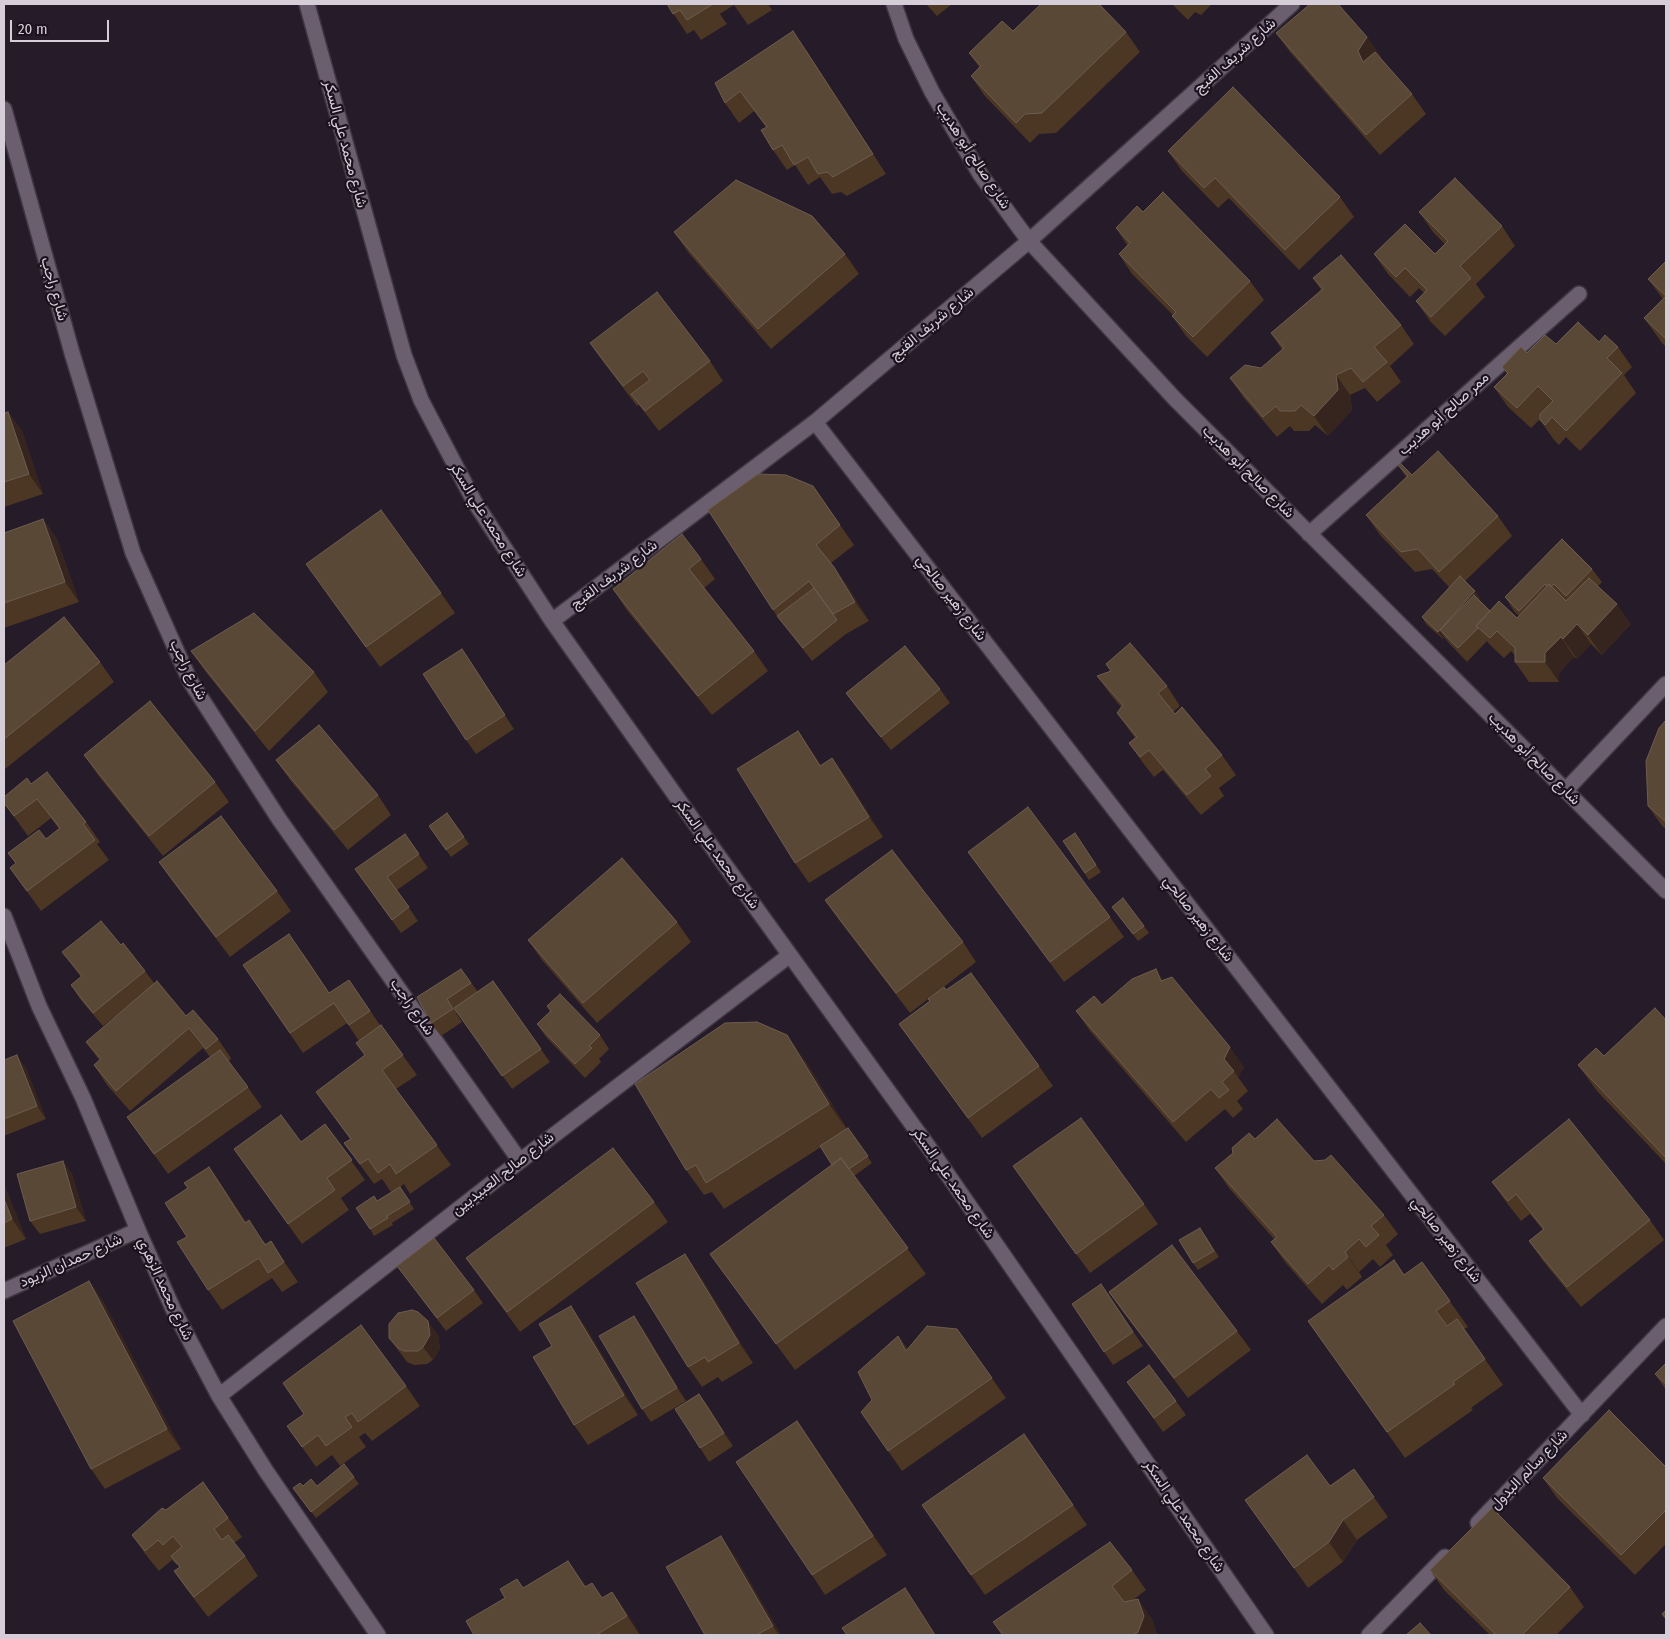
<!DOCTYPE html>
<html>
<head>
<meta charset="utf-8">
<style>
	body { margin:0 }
	#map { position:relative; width:1670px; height:1639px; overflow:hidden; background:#251b29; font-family:"Fira Sans Condensed",sans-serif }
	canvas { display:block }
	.frame { position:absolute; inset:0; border:5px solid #d5ced8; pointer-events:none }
	.scale { position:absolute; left:10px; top:20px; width:99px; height:22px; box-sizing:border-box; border:2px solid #d5ced8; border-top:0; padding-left:6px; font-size:15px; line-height:18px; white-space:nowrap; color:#d5ced8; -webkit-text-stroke:4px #1b121f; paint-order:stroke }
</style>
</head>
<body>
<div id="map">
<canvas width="1670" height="1639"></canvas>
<div class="frame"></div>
<div class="scale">20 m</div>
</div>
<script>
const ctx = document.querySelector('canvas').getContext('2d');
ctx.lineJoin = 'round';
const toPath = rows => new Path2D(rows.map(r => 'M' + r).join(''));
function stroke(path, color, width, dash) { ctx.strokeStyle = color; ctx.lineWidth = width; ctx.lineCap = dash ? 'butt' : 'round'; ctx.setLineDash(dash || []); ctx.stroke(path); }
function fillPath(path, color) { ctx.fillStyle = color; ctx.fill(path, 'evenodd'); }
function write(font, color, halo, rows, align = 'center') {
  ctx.font = font + ' "Fira Sans Condensed",Vazirmatn,sans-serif'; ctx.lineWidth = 4.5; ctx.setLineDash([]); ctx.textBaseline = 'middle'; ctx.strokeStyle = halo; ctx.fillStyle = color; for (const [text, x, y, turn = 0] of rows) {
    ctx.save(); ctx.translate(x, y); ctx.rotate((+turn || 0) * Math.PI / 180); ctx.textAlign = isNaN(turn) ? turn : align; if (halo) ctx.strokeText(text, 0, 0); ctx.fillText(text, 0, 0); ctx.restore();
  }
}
const minor = toPath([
	[307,4,404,355,421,400,474,501,552,621,712,847,930,1149,1266,1635],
	[894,4,906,39,932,92,980,174,1029,241,1175,399,1666,891],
	[4,109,72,353,133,553,190,681,279,819,520,1161],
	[815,422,1582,1415],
	[1309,534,1579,294],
	[552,621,815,422,1029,241,1292,4],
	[1566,790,1666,684],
	[4,916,39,1006,83,1098,138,1230,174,1311,219,1396,266,1471,378,1635],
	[4,1291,138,1230],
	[219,1396,520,1161,790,955],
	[1478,1523,1666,1326],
	[1369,1635,1445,1557]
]);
stroke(minor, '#3e3641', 18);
stroke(minor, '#6a5e6f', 15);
fillPath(toPath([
	[667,4,768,4,772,10,748,25,734,5,720,14,727,24,701,40,694,30,687,34],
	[926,4,952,4,937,16],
	[1172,4,1212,4,1201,15,1195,12,1188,20],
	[1013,31,1126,32,1140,52,1056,133,1039,134,1030,143,984,95,971,76,979,67,969,53],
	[1276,33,1367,37,1381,57,1380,58,1412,94,1426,114,1380,155,1290,52],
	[807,51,886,174,847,196,841,192,832,194,820,177,808,185,795,165,787,170,773,150,766,127,754,111,739,123,725,103,715,83],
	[1168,151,1340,197,1354,217,1299,270,1229,198,1218,208,1182,171],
	[1143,212,1250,281,1264,300,1207,357,1186,336,1172,316,1173,315,1132,274,1119,254,1127,245,1116,228],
	[1419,212,1502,226,1515,246,1476,284,1485,297,1445,336,1430,321,1416,301,1424,293,1419,288,1410,297,1388,274,1374,254,1435,254,1445,244,1433,232],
	[674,232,845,254,859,274,771,349,688,252],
	[1666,261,1666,347,1662,343,1644,318,1663,299,1648,279],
	[1313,278,1401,325,1414,344,1390,366,1401,382,1377,402,1365,388,1350,395,1352,410,1328,436,1315,425,1309,431,1294,431,1290,426,1277,437,1244,398,1230,378,1261,368,1282,350,1271,333,1321,290],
	[1599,342,1618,347,1632,367,1624,375,1636,393,1580,451,1566,437,1559,445,1554,440,1540,420,1540,419,1531,428,1508,407,1494,387,1507,374,1502,367,1527,353,1556,344],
	[590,343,710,361,723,381,659,431,639,405,637,406,604,363],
	[8,412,22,431,43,494,4,507,4,413],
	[1398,465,1412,475,1498,516,1512,536,1465,581,1475,591,1480,598,1478,600,1490,611,1517,618,1519,616,1514,611,1505,597,1592,569,1602,582,1598,586,1631,624,1602,655,1591,644,1577,659,1574,657,1559,673,1559,682,1529,682,1515,662,1515,655,1511,651,1504,658,1490,645,1487,641,1467,662,1449,643,1444,637,1443,639,1426,624,1422,617,1449,587,1432,569,1415,572,1380,535,1366,515,1406,477],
	[813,486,854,545,831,563,848,587,869,621,846,634,812,661,787,629,777,616,708,510],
	[43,519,57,539,79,602,4,628,4,533],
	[701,559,715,579,704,588,754,651,768,671,712,715,626,609,613,589],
	[320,584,441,593,455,613,380,667],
	[462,649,514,729,476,754,466,740],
	[191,651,314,672,328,692,269,751,205,671],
	[100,662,114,682,5,769,4,768,4,665],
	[1106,664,1167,686,1180,706,1173,712,1222,755,1236,775,1219,788,1224,796,1201,815,1163,770,1154,777,1143,763,1129,743,1135,738,1117,713,1121,707,1111,695,1097,676,1111,671],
	[940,689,950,703,891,750,856,707,846,693],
	[1666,720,1666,829,1662,826,1648,806],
	[798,731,821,765,846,777,883,837,809,883,795,863],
	[84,755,215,782,229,802,163,856,98,775],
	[276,760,378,795,391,815,348,850,290,780],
	[31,784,86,822,100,842,97,844,109,860,41,911,10,868,16,864,8,853,46,839,59,829,51,818,28,836,4,803],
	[447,813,469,844,451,857,429,826],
	[1075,833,1101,872,1089,880,1063,841],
	[405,834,428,868,397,890,418,921,401,933,355,869],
	[968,852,1110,917,1124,937,1064,982],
	[159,862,277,891,291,911,230,957,173,882],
	[825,900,963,942,976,962,910,1013,839,920],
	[1112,907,1144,926,1149,933,1138,941],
	[677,922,691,942,597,1023,542,960,528,940],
	[121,945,145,971,154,983,186,1016,218,1039,231,1058,229,1061,262,1107,168,1174,127,1117,210,1057,203,1048,130,1111,107,1085,94,1065,99,1060,86,1042,128,1006,103,1026,80,999,71,985,81,977,62,952],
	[303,953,329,993,349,980,380,1025,381,1025,417,1075,396,1089,451,1165,410,1194,404,1184,400,1187,414,1209,392,1223,393,1225,374,1236,370,1229,377,1201,391,1192,382,1179,374,1184,344,1143,350,1139,316,1092,365,1055,359,1041,347,1023,303,1053,243,965],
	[461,969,478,992,493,981,550,1062,512,1089,457,1012,456,1013,462,1022,441,1036,431,1023],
	[1164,980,1244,1067,1238,1077,1248,1091,1237,1101,1243,1109,1233,1118,1225,1109,1186,1142,1090,1031,1076,1011,1102,1005],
	[946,990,1039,1066,1053,1086,982,1138,899,1024,930,1001,928,999],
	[547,1006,600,1035,609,1049,599,1059,601,1062,585,1078,546,1037,537,1024,550,1011],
	[1666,1020,1666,1164,1597,1091,1578,1065,1604,1056],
	[4,1060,26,1068,46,1119,4,1136],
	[805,1060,847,1129,848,1128,872,1163,854,1176,926,1274,795,1370,710,1254,832,1165,821,1147,724,1209,712,1192,704,1195,686,1170],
	[325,1124,365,1180,341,1198,349,1210,302,1244,234,1149,301,1142],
	[1255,1139,1314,1161,1384,1215,1398,1234,1386,1245,1393,1255,1380,1267,1373,1259,1359,1272,1362,1277,1347,1290,1343,1285,1322,1304,1285,1262,1271,1242,1274,1239,1229,1188,1215,1168,1233,1153],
	[63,1161,72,1174,86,1221,40,1234,30,1221],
	[1013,1166,1144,1204,1158,1224,1090,1273],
	[209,1167,223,1187,246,1222,266,1244,284,1261,298,1282,282,1292,272,1278,222,1310,208,1290,187,1237,187,1188],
	[1492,1182,1650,1220,1664,1240,1581,1307,1543,1261,1529,1241,1543,1230,1530,1214,1521,1221,1506,1202],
	[4,1184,26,1239,4,1248],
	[654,1202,668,1222,520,1332,466,1258],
	[1205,1235,1219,1257,1198,1270,1193,1263],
	[1422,1262,1468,1327,1464,1329,1503,1385,1471,1408,1473,1410,1405,1458,1308,1321,1404,1275],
	[397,1266,474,1290,483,1303,446,1331],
	[699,1274,753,1363,722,1382,718,1377,702,1387,688,1367],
	[89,1281,103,1301,181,1449,105,1489,91,1469],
	[1101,1284,1143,1346,1113,1365,1072,1304],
	[1109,1292,1237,1331,1251,1350,1188,1398,1123,1312],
	[585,1326,638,1415,588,1445,574,1425],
	[643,1329,686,1401,651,1422,642,1409],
	[957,1329,1006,1398,902,1471,861,1412,872,1400,898,1336,908,1349],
	[438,1335,440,1349,433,1360,427,1364,414,1365,407,1362,389,1338],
	[1666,1363,1666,1390,1655,1374],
	[1127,1382,1176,1401,1186,1415,1163,1432],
	[406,1386,420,1406,372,1441,365,1433,359,1437,366,1447,340,1466,332,1455,316,1467,287,1426],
	[699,1394,733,1446,709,1462,700,1448],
	[1024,1434,1087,1525,985,1595,922,1505],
	[811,1441,887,1555,825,1595,812,1575],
	[1666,1467,1666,1544,1635,1575,1557,1498,1543,1478],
	[1354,1469,1388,1517,1357,1540,1343,1562,1308,1588,1245,1500,1330,1486],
	[354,1477,359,1484,316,1518,293,1488,303,1486,317,1486],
	[203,1482,242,1537,234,1543,245,1556,258,1576,208,1617,188,1591,174,1571,180,1567,177,1564,177,1565,172,1560,159,1571,146,1555,132,1535],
	[735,1556,781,1635,705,1635],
	[1132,1570,1146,1590,1133,1600,1152,1619,1157,1635,1002,1635,993,1622],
	[1430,1570,1570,1587,1584,1607,1556,1635,1490,1635,1444,1590],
	[582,1580,586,1586,603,1598,612,1592,626,1612,640,1635,474,1635,523,1588]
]), '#4b3724');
fillPath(toPath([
	[793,31,807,51,886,174,873,154],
	[1367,37,1381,57,1372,71,1363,62,1358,51],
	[1336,375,1350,395,1352,410,1328,436,1314,416],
	[8,412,22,431,43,494,29,474],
	[43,519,57,539,79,602,65,582],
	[834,567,848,587,869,621,855,602],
	[1475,591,1480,598,1445,636,1440,630,1444,637,1443,639,1438,632],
	[1617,604,1631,624,1602,655,1588,635],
	[1577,624,1591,644,1577,659,1563,639],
	[1561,637,1574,657,1559,673,1559,682,1545,662,1545,653],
	[462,649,472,663,514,729,505,715],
	[798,731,812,751,834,785,820,766],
	[832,758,846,777,883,837,869,817],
	[1156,969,1170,989,1161,981],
	[787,1035,805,1060,847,1130,829,1104],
	[1230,1047,1244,1067,1238,1077,1224,1059],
	[17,1055,26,1068,46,1119,37,1106],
	[63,1161,72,1174,86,1221,76,1207],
	[209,1167,223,1187,259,1243,245,1223],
	[4,1184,26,1239,12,1219,4,1199],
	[271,1241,284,1261,298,1282,284,1262],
	[1345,1252,1359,1272,1362,1277,1348,1257],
	[685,1254,699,1274,753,1363,739,1343],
	[89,1281,103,1301,181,1449,167,1429],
	[571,1306,585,1326,638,1415,624,1395],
	[634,1316,643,1329,686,1401,677,1388],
	[428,1321,438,1335,440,1349,433,1360,423,1347],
	[898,1336,912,1356,906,1351],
	[699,1394,709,1407,733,1446,724,1433],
	[797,1421,811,1441,887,1555,873,1536],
	[1343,1520,1357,1540,1343,1562,1329,1542],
	[721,1536,735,1556,781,1635,779,1635,773,1626],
	[568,1561,582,1580,599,1607,585,1587],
	[905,1588,919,1608,936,1635,935,1635],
	[612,1592,626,1612,640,1635,627,1616],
	[1138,1599,1152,1619,1157,1635,1140,1635,1138,1632]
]), '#36251e');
const building = toPath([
	[667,4,713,4,687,20,680,10,673,14,667,4],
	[1041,4,1099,4,1126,32,1042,113,1025,114,1016,123,971,76,981,66,969,53,1002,21,1013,31,1041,4],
	[1310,4,1338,4,1367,37,1358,51,1363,62,1375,52,1412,94,1366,135,1276,33,1310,4],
	[793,31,873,154,833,177,827,172,818,174,808,157,794,165,782,145,773,150,761,130,767,127,740,91,725,103,715,83,793,31],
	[1233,87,1340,197,1285,250,1215,178,1204,188,1168,151,1233,87],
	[1455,178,1502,226,1460,266,1471,278,1431,317,1416,301,1427,290,1405,268,1396,277,1374,254,1405,224,1435,254,1448,241,1419,212,1455,178],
	[736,180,812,216,845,254,758,329,674,232,736,180],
	[1163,192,1250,281,1193,337,1172,316,1176,312,1119,254,1130,243,1116,228,1137,206,1143,212,1163,192],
	[1341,255,1401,325,1374,347,1387,362,1363,382,1351,368,1336,375,1338,390,1314,416,1301,405,1295,411,1280,411,1276,406,1263,417,1230,378,1245,365,1261,368,1284,348,1271,333,1323,289,1313,278,1341,255],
	[1666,261,1666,339,1644,318,1666,296,1648,279,1666,261],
	[657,292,710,361,645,411,631,394,650,380,643,371,623,386,590,343,657,292],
	[1578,322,1599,342,1605,335,1618,347,1607,358,1622,373,1566,431,1552,417,1545,425,1540,420,1540,414,1553,401,1538,386,1517,408,1494,387,1508,373,1502,367,1521,347,1527,353,1545,335,1556,344,1578,322],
	[8,412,29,474,4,482,4,413,8,412],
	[1438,451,1498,516,1439,572,1418,549,1401,552,1366,515,1408,476,1398,465,1400,463,1412,475,1438,451],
	[758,474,786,475,813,486,840,525,816,545,834,567,855,602,833,614,809,581,773,610,708,510,758,474],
	[381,510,441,593,366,647,306,564,381,510],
	[43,519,65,582,4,603,4,533,43,519],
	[682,534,701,559,689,569,754,651,698,696,613,589,682,534],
	[1562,539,1592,569,1566,596,1554,584,1551,587,1549,584,1547,586,1545,584,1519,611,1505,597,1562,539],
	[1460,576,1475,591,1438,632,1422,617,1460,576],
	[1589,578,1617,604,1588,635,1577,624,1563,639,1561,637,1545,653,1545,662,1515,662,1515,648,1497,631,1490,638,1476,626,1499,601,1517,618,1549,584,1566,601,1589,578],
	[814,588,837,620,803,648,777,616,814,588],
	[1474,595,1490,611,1476,626,1478,628,1458,648,1440,630,1474,595],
	[254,613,314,672,255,731,191,651,254,613],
	[64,617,100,662,4,739,4,665,64,617],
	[1130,643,1167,686,1158,693,1175,714,1182,707,1222,755,1205,769,1211,776,1187,795,1149,750,1140,757,1129,743,1137,737,1117,713,1123,705,1097,676,1111,671,1106,664,1130,643],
	[905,646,940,689,881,737,846,693,905,646],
	[462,649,505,715,466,740,423,674,462,649],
	[150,701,215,782,149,836,84,755,150,701],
	[1666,720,1666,822,1648,806,1646,761,1659,728,1666,720],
	[319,725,378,795,334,830,276,760,319,725],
	[798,731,820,766,832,758,869,817,795,863,737,769,798,731],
	[47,772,86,822,83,824,95,840,27,891,10,868,16,863,8,853,39,830,46,839,60,828,37,799,14,816,4,803,4,797,27,778,31,784,47,772],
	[1028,807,1110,917,1050,962,968,852,1028,807],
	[447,813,464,837,446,850,429,826,447,813],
	[221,816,277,891,216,937,159,862,221,816],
	[1075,833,1096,865,1085,873,1063,841,1075,833],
	[405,834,419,854,387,877,409,907,392,920,355,869,405,834],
	[892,850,963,942,896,993,825,900,892,850],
	[622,858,677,922,583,1003,528,940,622,858],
	[1123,898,1144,926,1133,934,1112,907,1123,898],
	[101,921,121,945,123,943,145,971,93,1013,71,985,82,976,62,952,101,921],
	[289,934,329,993,349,980,370,1011,349,1025,334,1003,290,1033,243,965,289,934],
	[461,969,471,983,447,999,453,1009,431,1023,417,997,461,969],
	[1156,969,1161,981,1172,977,1230,1047,1224,1059,1234,1071,1222,1082,1229,1090,1219,1098,1211,1089,1173,1122,1076,1011,1094,996,1102,1005,1132,979,1156,969],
	[971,973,1039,1066,968,1118,899,1024,930,1001,928,999,944,987,946,990,971,973],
	[157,981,186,1016,193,1010,218,1039,206,1049,189,1028,116,1091,94,1065,101,1059,86,1042,157,981],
	[493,981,541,1049,502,1076,454,1008,493,981],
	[560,994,600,1035,589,1046,592,1048,575,1064,537,1024,551,1011,547,1006,560,994],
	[1655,1008,1666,1020,1666,1158,1578,1065,1596,1048,1604,1056,1655,1008],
	[757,1022,787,1035,829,1104,706,1183,696,1165,686,1170,635,1084,725,1023,757,1022],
	[381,1025,403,1055,382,1070,437,1145,396,1174,390,1164,378,1173,368,1159,360,1164,344,1143,351,1139,316,1092,365,1055,356,1043,381,1025],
	[220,1050,248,1087,154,1154,127,1117,220,1050],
	[17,1055,37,1106,4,1119,4,1060,17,1055],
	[281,1115,301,1142,325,1124,352,1160,327,1178,335,1190,288,1224,234,1149,281,1115],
	[1081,1118,1144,1204,1076,1254,1013,1166,1081,1118],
	[1277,1119,1314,1161,1325,1160,1331,1155,1384,1215,1371,1226,1379,1235,1366,1247,1359,1239,1345,1252,1348,1257,1333,1270,1329,1265,1308,1284,1271,1242,1277,1237,1215,1168,1233,1153,1232,1148,1249,1133,1255,1139,1277,1119],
	[1569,1119,1650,1220,1567,1287,1529,1241,1544,1229,1516,1194,1508,1201,1492,1182,1569,1119],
	[848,1128,868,1156,849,1169,841,1158,832,1165,820,1146,848,1128],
	[613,1148,654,1202,507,1312,466,1258,613,1148],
	[841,1158,908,1248,776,1344,710,1254,841,1158],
	[63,1161,76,1207,30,1221,17,1174,63,1161],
	[209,1167,245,1223,249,1220,265,1245,271,1241,284,1262,268,1273,259,1258,208,1290,177,1242,187,1237,165,1203,188,1188,184,1183,209,1167],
	[400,1187,410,1202,387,1216,388,1218,370,1229,356,1208,374,1196,377,1201,400,1187],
	[4,1199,12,1219,4,1223,4,1199],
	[1200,1228,1214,1251,1193,1263,1179,1240,1200,1228],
	[434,1238,474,1290,437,1318,397,1266,434,1238],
	[1172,1245,1237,1331,1174,1378,1109,1292,1172,1245],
	[685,1254,739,1343,708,1362,705,1357,688,1367,636,1283,685,1254],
	[1394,1260,1404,1275,1422,1262,1450,1301,1436,1311,1447,1326,1457,1319,1485,1359,1453,1382,1455,1384,1387,1432,1308,1321,1394,1260],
	[89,1281,167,1429,91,1469,13,1321,89,1281],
	[1101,1284,1133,1332,1104,1352,1072,1304,1101,1284],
	[571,1306,624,1395,574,1425,533,1357,552,1346,539,1324,571,1306],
	[412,1310,418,1312,428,1321,430,1335,423,1347,418,1351,404,1351,398,1348,389,1338,389,1324,398,1313,412,1310],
	[634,1316,677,1388,642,1409,599,1336,634,1316],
	[361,1325,406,1386,358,1422,352,1413,345,1417,352,1427,326,1446,318,1435,302,1447,287,1426,304,1414,283,1383,361,1325],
	[927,1326,957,1329,992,1378,888,1451,861,1412,872,1400,858,1372,898,1336,906,1351,927,1326],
	[1666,1363,1666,1384,1655,1374,1666,1363],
	[1149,1365,1176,1401,1154,1418,1127,1382,1149,1365],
	[699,1394,724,1433,700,1448,675,1409,699,1394],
	[1609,1410,1666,1467,1666,1510,1621,1555,1543,1478,1609,1410],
	[797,1421,873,1536,812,1575,736,1462,797,1421],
	[1024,1434,1073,1505,971,1575,922,1505,1024,1434],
	[1307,1455,1330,1486,1354,1469,1374,1497,1343,1520,1329,1542,1294,1568,1245,1500,1307,1455],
	[344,1464,354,1477,311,1512,293,1488,300,1483,303,1486,311,1479,317,1486,344,1464],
	[203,1482,228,1518,214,1529,222,1540,228,1535,245,1556,194,1597,174,1571,180,1567,171,1556,182,1547,173,1536,163,1545,158,1540,145,1551,132,1535,162,1508,166,1510,203,1482],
	[1492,1508,1570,1587,1522,1635,1496,1635,1430,1570,1492,1508],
	[721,1536,773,1626,756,1635,705,1635,666,1567,721,1536],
	[1110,1542,1132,1570,1112,1586,1124,1602,1138,1599,1144,1616,1138,1632,1132,1635,1003,1635,993,1622,1110,1542],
	[568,1561,585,1587,592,1583,602,1598,612,1592,627,1616,596,1635,474,1635,466,1621,505,1598,500,1589,517,1579,523,1588,568,1561],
	[905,1588,935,1635,847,1635,842,1628,905,1588],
	[1666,1610,1666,1619,1662,1614,1666,1610],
	[1420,1623,1431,1635,1406,1635,1420,1623]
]);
fillPath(building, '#5a4837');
stroke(building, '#6d5d50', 1);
write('15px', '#d5ced8', '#1b121f', [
	["شارع شريف القبج",1235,56,-42],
	["شارع محمد علي السكر",345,144,75],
	["شارع صالح أبو هديب",973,156,57],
	["شارع راجب",54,289,74],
	["شارع شريف القبج",932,324,-40],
	["ممر صالح أبو هديب",1444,414,-42],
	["شارع صالح أبو هديب",1248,472,45],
	["شارع محمد علي السكر",488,520,58],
	["شارع شريف القبج",614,575,-37],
	["شارع زهير صالحي",951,598,52],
	["شارع راجب",188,670,63],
	["شارع صالح أبو هديب",1534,759,45],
	["شارع محمد علي السكر",717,854,54],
	["شارع زهير صالحي",1198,919,52],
	["شارع راجب",412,1007,55],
	["شارع صالح العبيديين",503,1174,-38],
	["شارع محمد علي السكر",953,1183,55],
	["شارع زهير صالحي",1446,1240,52],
	["شارع حمدان الزيود",71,1261,-24],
	["شارع محمد الزهري",165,1289,65],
	["شارع سالم البدول",1529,1470,-46],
	["شارع محمد علي السكر",1184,1516,56]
]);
</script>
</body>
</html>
